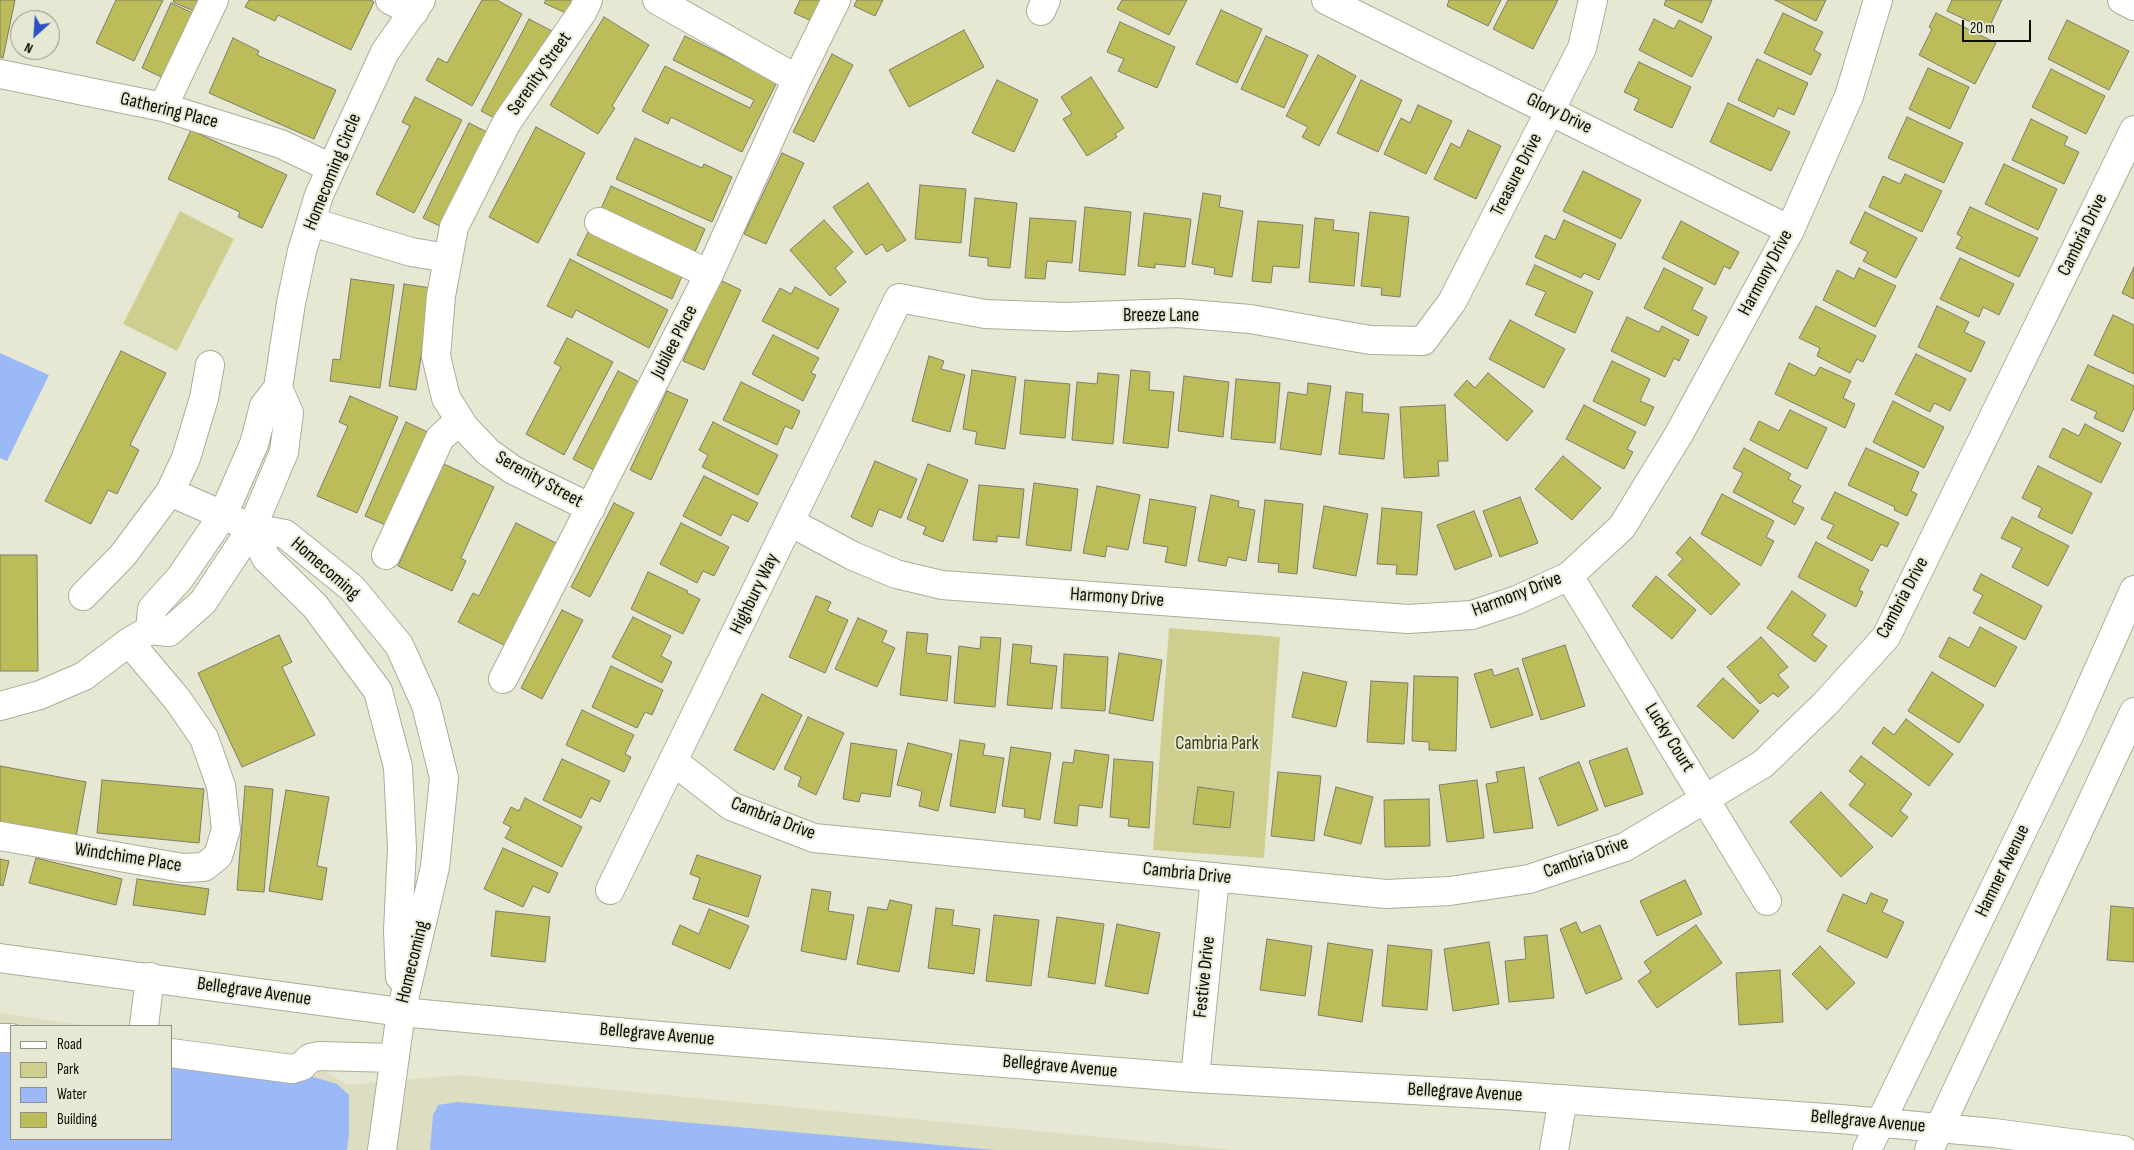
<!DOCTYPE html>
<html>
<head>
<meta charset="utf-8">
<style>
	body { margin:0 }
	#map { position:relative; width:2134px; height:1150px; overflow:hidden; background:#e7e8d4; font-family:"Sofia Sans Condensed",sans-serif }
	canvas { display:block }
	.legend { position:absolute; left:10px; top:1025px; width:162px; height:115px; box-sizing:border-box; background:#e7e8d4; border:1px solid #8f9082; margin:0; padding:6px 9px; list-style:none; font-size:15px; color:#0c0c06 }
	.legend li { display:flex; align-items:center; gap:10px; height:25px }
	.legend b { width:25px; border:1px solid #8f9082 }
	.north { position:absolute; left:10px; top:10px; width:50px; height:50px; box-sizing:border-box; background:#e7e8d4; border:1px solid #8f9082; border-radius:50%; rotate:206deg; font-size:14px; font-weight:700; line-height:20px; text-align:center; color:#0c0c06 }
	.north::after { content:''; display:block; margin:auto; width:18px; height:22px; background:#2953c1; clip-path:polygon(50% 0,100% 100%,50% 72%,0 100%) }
	.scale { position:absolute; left:1962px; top:20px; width:69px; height:22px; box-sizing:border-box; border:2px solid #0c0c06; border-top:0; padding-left:6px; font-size:15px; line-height:18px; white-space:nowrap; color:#0c0c06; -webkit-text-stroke:4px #e7e8d4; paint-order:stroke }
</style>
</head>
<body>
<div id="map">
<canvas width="2134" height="1150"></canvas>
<ul class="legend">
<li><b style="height:6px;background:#fff"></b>Road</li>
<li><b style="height:14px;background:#cecf8e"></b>Park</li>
<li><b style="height:14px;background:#9bb8f7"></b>Water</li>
<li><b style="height:14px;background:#bcbc5b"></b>Building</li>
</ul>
<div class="north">N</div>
<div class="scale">20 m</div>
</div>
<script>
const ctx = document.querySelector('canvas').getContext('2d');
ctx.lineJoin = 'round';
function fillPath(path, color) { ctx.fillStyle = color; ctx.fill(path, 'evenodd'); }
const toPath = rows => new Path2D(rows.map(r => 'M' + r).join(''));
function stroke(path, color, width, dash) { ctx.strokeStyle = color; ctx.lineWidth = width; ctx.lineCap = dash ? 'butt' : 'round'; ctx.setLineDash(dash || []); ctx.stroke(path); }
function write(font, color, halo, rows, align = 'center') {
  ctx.font = font + ' "Sofia Sans Condensed",sans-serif'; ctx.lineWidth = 4; ctx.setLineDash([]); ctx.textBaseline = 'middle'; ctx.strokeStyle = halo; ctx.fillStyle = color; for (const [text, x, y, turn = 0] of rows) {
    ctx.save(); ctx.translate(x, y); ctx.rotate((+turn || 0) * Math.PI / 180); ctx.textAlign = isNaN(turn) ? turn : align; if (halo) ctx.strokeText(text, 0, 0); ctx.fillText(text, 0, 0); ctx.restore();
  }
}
fillPath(toPath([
	[0,1013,89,1026,11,1026,11,1139,171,1139,171,1038,303,1057,347,1085,460,1075,1234,1150,0,1150]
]), '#dcddc1');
fillPath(toPath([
	[180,211,234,239,177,351,123,324],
	[1169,628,1280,637,1264,858,1153,850]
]), '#cecf8e');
fillPath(toPath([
	[0,353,49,375,7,461,0,458],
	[0,1042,11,1043,11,1139,171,1139,171,1060,310,1076,337,1084,349,1095,349,1133,347,1150,0,1150],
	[457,1102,995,1150,430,1150,433,1115,438,1105]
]), '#9bb8f7');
const building = toPath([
	[0,0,15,0,3,58,0,57,0,0],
	[116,0,163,0,134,61,96,43,116,0],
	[174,0,204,0,198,13,173,2,174,0],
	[249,0,371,0,374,2,351,50,278,15,275,21,245,7,249,0],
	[482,0,497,0,522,14,472,106,426,80,438,58,447,63,482,0],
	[546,0,577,0,570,15,544,3,546,0],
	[800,0,830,0,818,24,794,13,800,0],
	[857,0,883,0,875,16,854,6,857,0],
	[1122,0,1187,0,1169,35,1117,9,1122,0],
	[1449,0,1501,0,1488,26,1447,6,1449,0],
	[1508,0,1558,0,1533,49,1493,29,1508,0],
	[1666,0,1712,0,1702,23,1664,5,1666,0],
	[1775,0,1826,0,1816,21,1775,0],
	[1952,0,2002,0,1988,30,1947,11,1952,0],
	[171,3,195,14,166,79,142,68,171,3],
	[1221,10,1262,29,1237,83,1196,64,1221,10],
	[1783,13,1823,32,1814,50,1821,54,1811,75,1764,53,1783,13],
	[1936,13,1996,43,1975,84,1919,55,1932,29,1929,27,1936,13],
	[604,17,649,45,612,106,615,108,598,134,550,105,604,17],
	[529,19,554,32,506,124,481,111,529,19],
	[1654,19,1674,29,1679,20,1712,37,1692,77,1639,50,1654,19],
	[2067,20,2129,51,2109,90,2048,59,2067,20],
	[1120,22,1175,47,1157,88,1118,71,1124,59,1107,52,1120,22],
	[964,30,984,67,909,107,889,70,964,30],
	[685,36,777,82,742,152,671,117,668,124,642,111,665,66,750,108,754,100,673,60,685,36],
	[1266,36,1308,55,1284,108,1241,89,1266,36],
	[233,38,259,51,257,55,336,90,314,139,209,93,233,38],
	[832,54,853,65,814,142,793,132,832,54],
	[1318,55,1356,76,1319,146,1302,137,1308,127,1286,116,1318,55],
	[1757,59,1808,83,1794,115,1778,108,1774,117,1738,100,1757,59],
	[1639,62,1691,87,1672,128,1634,110,1639,99,1624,92,1639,62],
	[1928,68,1969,87,1950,129,1909,109,1928,68],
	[2051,69,2105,96,2086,134,2032,107,2051,69],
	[1091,77,1124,128,1115,134,1117,137,1087,156,1063,119,1072,114,1061,97,1091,77],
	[997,80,1038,100,1014,152,972,133,997,80],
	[1361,80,1402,100,1378,152,1337,133,1361,80],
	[415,97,462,120,414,213,376,194,410,126,402,122,415,97],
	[1728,103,1790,132,1771,171,1710,142,1728,103],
	[1418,105,1452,121,1426,174,1384,154,1401,118,1410,123,1418,105],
	[1907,117,1963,143,1944,183,1888,158,1907,117],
	[2031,119,2068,137,2064,145,2079,152,2064,184,2012,160,2031,119],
	[469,123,495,136,448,230,423,218,469,123],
	[536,127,585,153,538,243,489,217,536,127],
	[191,130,287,175,262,228,238,217,240,212,168,179,191,130],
	[1468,130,1501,146,1476,199,1434,179,1451,143,1460,148,1468,130],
	[635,138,702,168,704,164,732,177,712,222,616,179,635,138],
	[782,153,804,163,766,244,744,234,782,153],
	[2004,164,2057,189,2038,230,1985,204,2004,164],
	[1583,171,1641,200,1621,239,1563,211,1583,171],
	[1905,174,1942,191,1922,232,1869,207,1883,176,1900,184,1905,174],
	[868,183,906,240,887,252,882,244,866,255,833,207,868,183],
	[920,185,966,189,961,243,915,239,920,185],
	[611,186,705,229,694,254,600,211,611,186],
	[1203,193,1221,196,1219,207,1243,211,1232,277,1214,274,1215,268,1192,264,1203,193],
	[975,198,1017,203,1010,268,988,266,988,258,969,256,975,198],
	[1085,207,1131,212,1125,275,1079,271,1085,207],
	[1970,207,2038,238,2019,277,1956,248,1962,237,1957,234,1970,207],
	[1370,212,1409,217,1400,297,1381,295,1382,288,1361,286,1370,212],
	[1865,212,1917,238,1896,278,1863,261,1868,252,1850,243,1865,212],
	[1144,213,1191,219,1185,267,1155,264,1155,268,1138,266,1144,213],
	[1030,218,1076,221,1072,263,1047,261,1045,279,1025,278,1030,218],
	[1315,218,1334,220,1333,230,1359,233,1354,286,1309,282,1315,218],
	[824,220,853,252,835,268,846,282,830,296,790,250,824,220],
	[1564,220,1616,244,1599,280,1584,273,1581,278,1535,257,1545,235,1555,240,1564,220],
	[1258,221,1303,225,1299,268,1273,266,1271,283,1252,281,1258,221],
	[1681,221,1739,252,1730,269,1724,266,1715,285,1662,258,1681,221],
	[589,230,683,274,672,299,577,255,589,230],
	[1960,258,2014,284,1999,315,1983,307,1979,317,1940,299,1960,258],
	[570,259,668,310,649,348,576,310,572,318,547,306,570,259],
	[1535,265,1593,292,1575,333,1535,315,1546,292,1526,284,1535,265],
	[2134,267,2134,299,2122,293,2134,267],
	[1664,268,1703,288,1692,309,1707,317,1698,336,1644,308,1664,268],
	[1859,268,1896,286,1875,327,1823,300,1837,270,1854,279,1859,268],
	[351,279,394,285,380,388,330,381,333,359,340,360,351,279],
	[720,280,741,290,704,370,683,361,720,280],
	[404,284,431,288,416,390,389,386,404,284],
	[795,287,839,309,818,349,762,321,780,288,791,294,795,287],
	[1816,306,1876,336,1863,362,1857,359,1850,373,1817,356,1820,348,1799,338,1816,306],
	[1937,306,1969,322,1964,332,1985,342,1971,372,1918,347,1937,306],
	[2113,315,2134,325,2134,374,2094,355,2113,315],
	[1627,317,1659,332,1662,326,1689,340,1679,361,1674,358,1665,377,1611,351,1627,317],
	[1510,320,1565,349,1544,388,1489,359,1510,320],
	[773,335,819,358,811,373,816,375,803,401,752,374,773,335],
	[567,338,613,362,564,455,526,434,561,367,554,363,567,338],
	[121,351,166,373,130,445,139,450,117,494,108,490,91,524,45,501,121,351],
	[1916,354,1966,379,1950,411,1934,403,1930,412,1895,394,1916,354],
	[929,356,944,361,941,369,965,375,950,432,912,421,929,356],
	[1612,361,1650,379,1640,401,1654,407,1645,426,1593,401,1612,361],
	[1789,363,1815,376,1820,367,1851,381,1843,398,1855,404,1845,428,1775,394,1789,363],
	[2088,365,2134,386,2134,408,2123,432,2094,418,2097,412,2071,400,2088,365],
	[972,370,1016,377,1005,449,975,444,977,432,963,429,972,370],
	[1131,370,1150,372,1149,390,1174,392,1168,448,1123,443,1131,370],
	[618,371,643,384,598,472,573,459,618,371],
	[1098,373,1119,375,1113,444,1072,440,1077,382,1097,384,1098,373],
	[1488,373,1533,411,1507,441,1454,395,1467,380,1475,388,1488,373],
	[1184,376,1229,382,1223,437,1178,431,1184,376],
	[1236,379,1280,383,1275,443,1231,439,1236,379],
	[1025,380,1070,384,1065,438,1020,434,1025,380],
	[741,382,800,411,792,429,785,426,777,445,723,420,741,382],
	[1308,383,1331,386,1321,455,1280,449,1288,392,1307,395,1308,383],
	[667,391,688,400,651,480,630,470,667,391],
	[1346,392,1363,394,1362,412,1389,414,1384,459,1339,454,1346,392],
	[350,396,398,417,357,513,317,496,348,426,339,422,350,396],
	[1893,401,1944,427,1924,468,1873,442,1893,401],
	[1445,405,1448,461,1438,461,1439,476,1404,478,1400,407,1445,405],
	[1584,405,1636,432,1627,449,1633,452,1624,469,1566,439,1584,405],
	[1790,410,1827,428,1807,469,1750,440,1759,421,1779,431,1790,410],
	[406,422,432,434,390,527,365,516,406,422],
	[713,422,778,455,758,495,702,467,708,455,699,450,713,422],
	[2085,424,2121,443,2101,483,2049,457,2063,428,2079,436,2085,424],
	[1744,448,1791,474,1788,479,1801,486,1792,502,1804,508,1795,525,1733,492,1743,473,1733,468,1744,448],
	[1866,448,1919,472,1911,491,1917,494,1907,516,1894,510,1895,507,1848,485,1866,448],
	[1563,456,1601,488,1572,520,1535,489,1563,456],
	[875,461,917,479,901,518,879,509,872,527,851,517,875,461],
	[444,464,494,487,461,558,466,561,452,591,398,566,444,464],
	[928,464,968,480,943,542,923,534,926,527,907,519,928,464],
	[2038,466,2092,493,2072,534,2038,517,2042,508,2022,498,2038,466],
	[704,476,758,503,748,522,732,514,721,536,683,516,704,476],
	[1034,483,1078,489,1071,551,1026,545,1034,483],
	[979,485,1024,489,1019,538,997,536,997,542,973,540,979,485],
	[1097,486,1140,495,1128,550,1107,546,1105,557,1083,553,1097,486],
	[1835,492,1899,523,1887,547,1881,544,1872,561,1827,538,1834,525,1821,519,1835,492],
	[1722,494,1774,521,1766,537,1774,541,1761,566,1701,534,1722,494],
	[1211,495,1239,501,1238,507,1255,510,1246,561,1228,557,1226,566,1198,561,1211,495],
	[1520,497,1538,543,1500,557,1483,511,1520,497],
	[1150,499,1196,507,1186,566,1165,562,1168,547,1143,543,1150,499],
	[1265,500,1303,504,1297,574,1278,572,1279,564,1258,562,1265,500],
	[614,503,634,513,590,597,571,587,614,503],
	[1324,506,1368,514,1356,576,1313,568,1324,506],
	[1382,508,1422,512,1417,575,1396,574,1397,565,1377,564,1382,508],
	[1474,511,1492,556,1455,570,1437,525,1474,511],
	[2012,517,2069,546,2048,586,2012,567,2022,548,2001,538,2012,517],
	[516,523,564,547,512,649,458,622,473,593,479,596,516,523],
	[681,523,729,547,714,576,703,571,697,583,660,564,681,523],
	[1690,537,1740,584,1711,615,1668,575,1683,559,1676,553,1690,537],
	[1816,542,1869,570,1859,590,1863,592,1856,607,1798,577,1816,542],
	[0,555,37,555,38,671,0,671,0,555],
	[648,572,688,591,687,593,700,599,683,634,631,609,648,572],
	[1981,574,2042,606,2025,640,1973,613,1983,595,1973,590,1981,574],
	[1656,576,1696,610,1672,639,1632,606,1656,576],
	[1792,591,1826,615,1812,635,1827,646,1815,662,1767,628,1792,591],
	[816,596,831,602,827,611,848,620,825,673,789,657,816,596],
	[562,610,583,620,542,699,521,688,562,610],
	[633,617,671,636,661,656,672,662,662,683,612,657,633,617],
	[858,618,887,631,882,642,895,648,877,687,835,669,858,618],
	[1980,627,2017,647,1995,687,1939,657,1949,637,1969,648,1980,627],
	[907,632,928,634,926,653,951,656,947,701,900,695,907,632],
	[279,635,292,662,282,667,315,735,242,767,198,673,279,635],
	[981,637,1001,638,995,707,954,703,959,646,980,649,981,637],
	[1761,637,1788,667,1778,675,1789,687,1778,697,1773,693,1760,704,1727,667,1761,637],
	[1013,644,1032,646,1030,663,1057,666,1052,709,1007,705,1013,644],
	[1565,645,1585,706,1541,720,1522,659,1565,645],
	[1119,653,1162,660,1153,721,1109,713,1119,653],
	[1064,654,1108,657,1105,711,1061,708,1064,654],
	[611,666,663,690,652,715,645,712,637,728,592,707,611,666],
	[1518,668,1533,715,1491,728,1474,674,1492,669,1494,676,1518,668],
	[1303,672,1347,682,1336,727,1292,717,1303,672],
	[1932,672,1984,705,1959,743,1908,711,1932,672],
	[1414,676,1458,677,1456,751,1429,750,1429,742,1412,741,1414,676],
	[1723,678,1759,711,1733,739,1697,706,1723,678],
	[1371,681,1408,683,1404,744,1367,742,1371,681],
	[762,694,802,715,774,770,734,750,762,694],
	[582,710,634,735,625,754,631,757,624,772,566,745,582,710],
	[808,717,844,733,816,795,798,786,801,777,784,769,808,717],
	[1906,719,1953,754,1929,786,1872,743,1884,727,1894,735,1906,719],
	[960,740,985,744,983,755,1004,758,995,813,950,806,960,740],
	[851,743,897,750,890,797,861,793,859,802,843,799,851,743],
	[908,743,952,754,938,811,919,806,922,791,897,785,908,743],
	[1011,747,1051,753,1040,820,1024,817,1025,809,1002,806,1011,747],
	[1627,748,1643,794,1605,807,1589,761,1627,748],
	[1075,750,1109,755,1102,808,1079,805,1077,826,1054,823,1063,762,1073,763,1075,750],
	[1861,756,1912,794,1900,811,1908,817,1892,837,1849,805,1865,784,1849,771,1861,756],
	[562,759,610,781,600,802,591,798,581,818,543,800,562,759],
	[1114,759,1153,762,1149,828,1128,826,1129,819,1110,817,1114,759],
	[1579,762,1598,810,1558,826,1539,778,1579,762],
	[0,766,86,782,76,837,0,824,0,766],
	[1524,767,1533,828,1494,833,1486,784,1498,782,1496,772,1524,767],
	[1278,772,1321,776,1314,841,1271,836,1278,772],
	[102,780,204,789,199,843,97,833,102,780],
	[1477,780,1484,838,1447,842,1439,785,1477,780],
	[245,786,273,789,264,892,237,890,245,786],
	[1198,787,1234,792,1230,828,1193,824,1198,787],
	[1336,787,1373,797,1361,844,1324,835,1336,787],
	[286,790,329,797,317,866,327,868,322,900,269,891,286,790],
	[1821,792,1873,847,1841,877,1790,822,1821,792],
	[525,798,582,827,562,867,505,838,511,827,503,823,511,807,519,811,525,798],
	[1429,799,1430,846,1385,847,1384,800,1429,799],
	[503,848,558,873,549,893,533,886,523,907,484,889,503,848],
	[697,855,761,876,748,917,693,899,700,878,690,874,697,855],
	[36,858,122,879,116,905,29,883,36,858],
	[0,859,9,861,3,886,0,885,0,859],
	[137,879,209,889,205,915,133,905,137,879],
	[1685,880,1702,914,1657,936,1640,901,1685,880],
	[812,889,831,892,828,911,854,915,846,960,801,951,812,889],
	[1871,893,1888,900,1882,912,1904,922,1887,958,1827,931,1843,894,1866,904,1871,893],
	[890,900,912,905,899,972,857,964,868,907,887,910,890,900],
	[2111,906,2134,908,2134,962,2107,960,2111,906],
	[936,908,954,910,952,925,980,929,974,974,928,968,936,908],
	[709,909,749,926,730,969,672,944,680,925,699,934,709,909],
	[496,911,550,917,545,962,491,956,496,911],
	[994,915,1039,920,1031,986,986,981,994,915],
	[1057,917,1104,924,1095,984,1048,977,1057,917],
	[1576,922,1581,933,1600,925,1622,979,1586,994,1560,929,1576,922],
	[1117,924,1160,933,1148,994,1105,986,1117,924],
	[1696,925,1722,963,1657,1008,1638,981,1651,972,1644,962,1696,925],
	[1547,935,1554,998,1509,1002,1505,961,1526,959,1524,937,1547,935],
	[1267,939,1312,946,1305,996,1260,990,1267,939],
	[1489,942,1499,1004,1453,1011,1444,949,1489,942],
	[1328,943,1373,950,1362,1022,1318,1015,1328,943],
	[1388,945,1432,950,1427,1010,1382,1006,1388,945],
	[1820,946,1855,983,1827,1010,1792,974,1820,946],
	[1780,970,1783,1022,1739,1025,1736,973,1780,970]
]);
fillPath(building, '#bcbc5b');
stroke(building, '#7c7d6a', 1);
const minor = toPath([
	[390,0,414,12],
	[588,0,583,11,507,122,454,227,441,296,436,356,446,398,465,428,488,452,513,470,591,508],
	[657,0,797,79],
	[1326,0,1790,230],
	[2122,0,2134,6],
	[1041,11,1046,0],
	[0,74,163,107,281,144,331,168],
	[163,107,214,0],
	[312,222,411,252,448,258],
	[599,222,709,274],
	[170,492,186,458,204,398,210,365],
	[790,522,853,556,896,574,942,585,1408,619,1472,615,1517,600,1569,576,1622,527,1679,434,1790,230,1849,96,1878,0],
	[252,528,266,558,315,606,378,691,398,767,402,848,398,931,400,977],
	[386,555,440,438,460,420],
	[1569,576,1767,901],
	[83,596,123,555,170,492,252,528,285,534,352,588,399,645,426,705,444,778,435,867,401,1012,382,1150],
	[150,630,152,609,180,578,223,515,254,444,264,406,278,388,291,303,302,251,319,195,385,52,421,0],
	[503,679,709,274,797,79,836,0],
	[0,706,40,695,84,676,129,642,150,630,169,632,203,602,252,528,284,452,289,413,278,388],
	[673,761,731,806,814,838,1386,894,1450,891,1529,879,1625,847,1763,764,1826,703,1886,637,2134,130],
	[0,836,183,868,204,867,218,856,226,829,221,786,204,738,177,699,129,642],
	[610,890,899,298,985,314,1065,317,1177,313,1250,319,1370,340,1423,341,1452,302,1582,48,1593,0],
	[144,1026,150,977],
	[0,1038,11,1038],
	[171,1053,292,1069,302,1066,310,1058,319,1056,394,1058],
	[1195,1078,1215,877],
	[1554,1150,1563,1099]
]);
const major = toPath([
	[0,958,401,1012,661,1036,1195,1078,1502,1095,1840,1119,1994,1133,2123,1150],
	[1867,1150,2072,729,2134,590],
	[1929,1150,2134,712]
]);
stroke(minor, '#acac99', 30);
stroke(major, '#acac99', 30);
stroke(minor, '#fff', 28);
stroke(major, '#fff', 28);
write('19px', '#0c0c06', '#e7e8d4', [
	["Serenity Street",540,74,-55],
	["Gathering Place",169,111,14],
	["Glory Drive",1559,114,26],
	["Homecoming Circle",333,172,-68],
	["Treasure Drive",1517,175,-63],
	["Cambria Drive",2083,235,-64],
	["Harmony Drive",1766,273,-62],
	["Breeze Lane",1161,316],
	["Jubilee Place",675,342,-63],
	["Serenity Street",539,480,29],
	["Homecoming",325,569,41],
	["Highbury Way",755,594,-64],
	["Harmony Drive",1517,595,-21],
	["Harmony Drive",1117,598,4],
	["Cambria Drive",1903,598,-62],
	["Lucky Court",1669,738,58],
	["Cambria Drive",773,819,21],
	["Windchime Place",128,858,9],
	["Cambria Drive",1586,858,-20],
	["Hamner Avenue",2003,871,-64],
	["Cambria Drive",1187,874,6],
	["Homecoming",413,962,-76],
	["Festive Drive",1205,977,-84],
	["Bellegrave Avenue",254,992,8],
	["Bellegrave Avenue",657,1035,5],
	["Bellegrave Avenue",1060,1067,5],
	["Bellegrave Avenue",1465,1093,3],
	["Bellegrave Avenue",1868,1122,5]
]);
write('19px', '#3e3e15', '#e7e8d4', [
	["Cambria Park",1217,744]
]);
</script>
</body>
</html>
